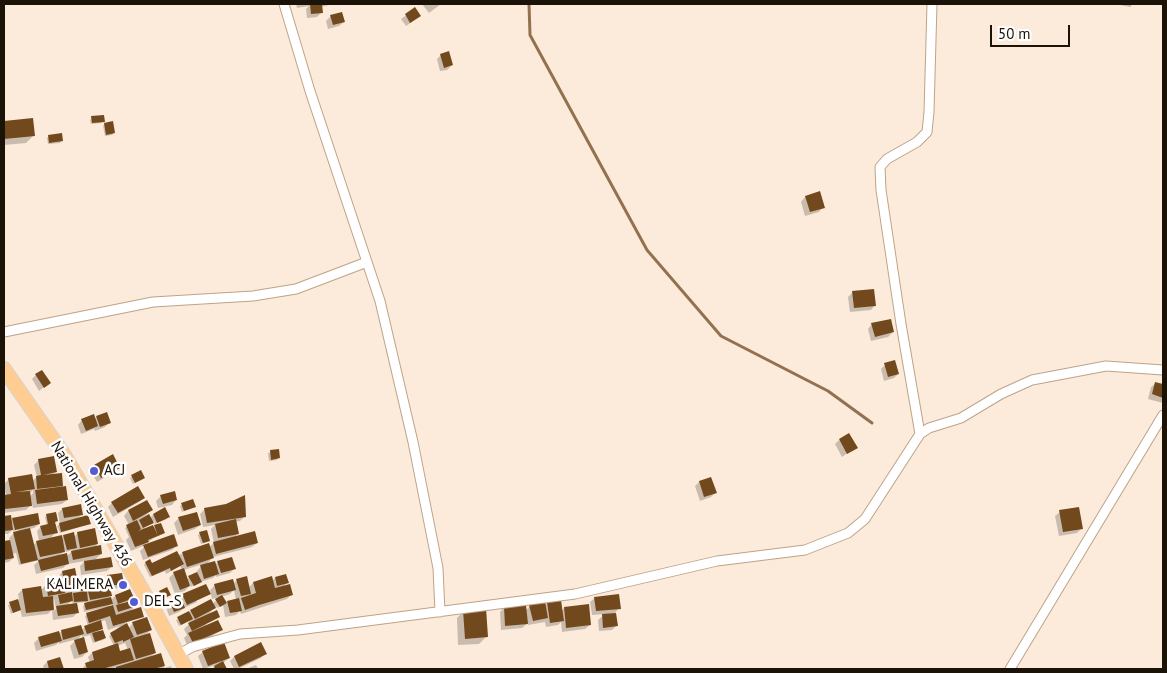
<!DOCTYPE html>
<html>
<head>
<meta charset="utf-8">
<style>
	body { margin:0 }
	#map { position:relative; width:1167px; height:673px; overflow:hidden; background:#fcebdb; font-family:"PT Sans",sans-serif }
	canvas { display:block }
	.frame { position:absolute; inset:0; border:5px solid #1b1208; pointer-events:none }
	.scale { position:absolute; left:990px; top:25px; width:80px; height:22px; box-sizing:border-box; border:2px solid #1b1208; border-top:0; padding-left:6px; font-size:15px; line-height:18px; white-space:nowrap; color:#1b1208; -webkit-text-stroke:4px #fff; paint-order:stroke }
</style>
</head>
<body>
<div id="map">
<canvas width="1167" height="673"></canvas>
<div class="frame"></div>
<div class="scale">50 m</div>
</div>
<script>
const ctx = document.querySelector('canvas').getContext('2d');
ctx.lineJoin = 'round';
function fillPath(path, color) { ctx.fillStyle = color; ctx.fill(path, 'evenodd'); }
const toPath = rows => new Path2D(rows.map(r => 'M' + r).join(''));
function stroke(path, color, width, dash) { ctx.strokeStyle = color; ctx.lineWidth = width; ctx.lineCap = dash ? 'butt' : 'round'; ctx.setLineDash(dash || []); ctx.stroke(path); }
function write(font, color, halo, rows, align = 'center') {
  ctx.font = font + ' "PT Sans",sans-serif'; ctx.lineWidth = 5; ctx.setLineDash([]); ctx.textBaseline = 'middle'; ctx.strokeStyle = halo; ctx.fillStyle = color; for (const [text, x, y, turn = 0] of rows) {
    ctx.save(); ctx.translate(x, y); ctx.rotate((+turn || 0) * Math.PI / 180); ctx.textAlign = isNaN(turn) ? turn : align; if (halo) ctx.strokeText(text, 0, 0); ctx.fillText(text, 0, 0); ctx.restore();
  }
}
fillPath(toPath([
	[296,4,333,4,321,7,322,12,317,17,307,18,306,9,309,6,297,8],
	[422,4,441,4,429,13],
	[1120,4,1133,4,1130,7,1120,5],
	[415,9,415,20,406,26,401,19],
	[331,16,344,22,339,26,328,29,326,21],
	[441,55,452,65,447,70,440,71,437,59],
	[92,118,103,121,101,123,91,124,90,120],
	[32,120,33,136,26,143,4,145,4,122],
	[105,124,114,133,112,135,105,136,103,126],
	[49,136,62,141,60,143,48,144,47,138],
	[819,193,823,207,819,212,805,216,801,202,805,197],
	[853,292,875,305,871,310,850,312,848,297],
	[872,324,893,332,888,337,871,341,868,329],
	[885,365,898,374,894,378,884,381,881,369],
	[36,375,49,383,39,391,32,379],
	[1156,383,1163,385,1163,403,1148,399,1151,387],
	[106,413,109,423,105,427,95,431,94,429,81,434,78,425,82,420,94,419],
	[839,440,856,447,842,457,835,444],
	[277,450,278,458,277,460,269,461,268,453],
	[39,460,56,472,52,475,61,474,62,488,67,500,62,504,33,508,32,504,26,510,4,513,4,496,6,496,4,484,9,479,32,481,37,477,34,465],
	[33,490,33,493,29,498,29,494],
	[95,466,119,468,114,472,97,482,90,470],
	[140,472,143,478,133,484,130,478],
	[711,478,716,492,711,497,700,501,695,486,699,482],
	[161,496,176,500,172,505,158,508,156,501],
	[144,498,139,502,113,517,108,507,112,503],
	[147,501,151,510,143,518,150,518,153,515,167,519,155,524,154,521,144,528,145,529,155,527,164,533,156,536,143,546,131,551,126,540,129,537,125,528,129,525,124,516,128,511],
	[182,505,194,507,182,512,180,506],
	[62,509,81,515,77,519,89,524,60,533,57,526,60,524,58,513],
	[205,509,245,516,240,521,235,522,238,533,234,538,257,543,252,547,213,557,206,565,215,565,218,562,234,569,230,573,216,577,216,575,213,578,200,582,191,587,190,585,185,591,175,594,169,578,174,573,182,570,180,566,166,574,165,571,150,577,144,565,145,563,152,565,208,544,209,547,214,543,211,529,215,525,203,527,200,514],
	[203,564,197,571,197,573,187,579,184,570],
	[1060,512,1082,528,1077,533,1059,536,1055,516],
	[47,515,56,521,54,523,56,532,50,539,61,539,64,536,74,537,78,533,94,530,97,547,101,554,95,560,111,567,107,571,81,575,80,566,85,561,68,564,68,563,63,568,36,574,34,565,40,560,19,565,16,553,12,554,13,558,9,562,4,563,4,542,10,541,9,538,14,533,18,532,18,530,13,531,13,529,8,534,4,534,4,517,10,516,11,521,13,519,39,524,34,528,29,529,33,545,39,541,37,531,41,527,47,525,45,517],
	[65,550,66,552,73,550,66,557,59,556],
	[179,518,200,525,195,529,178,535,174,523],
	[200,533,209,541,207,542,201,544,198,535],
	[177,545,172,550,143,560,140,551,144,547],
	[74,570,77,582,94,578,96,587,92,591,105,589,103,581,108,576,123,584,118,588,109,590,111,595,106,599,111,600,115,596,132,598,127,603,136,606,129,612,142,616,125,623,128,629,133,623,151,630,144,636,155,653,149,658,160,655,164,668,171,666,172,669,116,669,118,667,110,669,82,669,86,664,90,663,88,657,92,653,114,646,109,636,120,626,108,630,105,620,100,622,102,628,97,633,105,638,103,640,93,643,90,635,82,637,87,652,82,657,74,659,70,646,77,639,59,644,59,642,56,645,36,651,34,643,38,639,58,633,58,634,61,632,80,626,81,630,88,626,85,616,87,615,113,607,112,603,108,607,84,612,83,606,87,602,76,603,77,613,73,617,53,620,52,610,48,614,22,617,20,609,11,614,8,605,19,600,18,594,22,590,40,591,46,585,59,583,58,577,62,572],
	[54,599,56,609,53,611,52,600],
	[72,600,73,605,67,606],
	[82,635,83,639,76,641],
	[125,643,128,650,119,653,117,646],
	[275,578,287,583,283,587,291,595,287,599,241,614,240,611,236,615,225,617,223,605,217,608,216,606,207,616,219,617,206,624,207,626,221,630,209,638,188,647,184,638,187,635,184,629,190,623,189,621,179,626,176,620,211,600,213,604,219,597,212,599,210,590,215,585,233,584,237,580,248,588,253,583,272,581],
	[234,590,236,600,225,604,221,597,230,594],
	[166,589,169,595,161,600,158,594],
	[183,595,196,599,197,602,184,608,179,612,169,616,166,607,170,602,179,599],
	[595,598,619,608,615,613,616,626,612,630,599,631,598,620,605,614,592,615,590,602],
	[547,603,561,612,564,608,590,625,585,629,562,632,561,622,558,625,546,627,545,622,528,625,528,623,522,628,501,630,500,612,504,608,526,610,530,606,545,605],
	[464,611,486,637,479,644,458,645,457,618],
	[203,652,229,658,223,663,226,669,212,669,216,665,203,669,198,656],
	[265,653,261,658,238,669,234,669,230,661,234,657],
	[59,658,62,669,44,669,43,666,47,662],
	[256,665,258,669,246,669]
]), '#0003');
stroke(toPath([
	[529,4,530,35,647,250,721,336,828,391,872,423]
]), '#93714f', 3);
fillPath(toPath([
	[310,4,322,4,323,13,311,14],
	[415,7,421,16,410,23,405,14],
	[342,12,345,22,333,25,330,15],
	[449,51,453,65,444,68,440,54],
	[104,115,105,122,92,123,91,116],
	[33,118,35,136,4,139,4,121],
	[113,121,115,133,106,135,104,123],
	[62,133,63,141,49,143,48,135],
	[820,191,825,208,810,212,805,196],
	[874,289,876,306,854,308,852,291],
	[891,319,894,332,875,337,871,323],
	[895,360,899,374,888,377,884,363],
	[42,370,51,383,44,388,35,374],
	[1155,382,1163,384,1163,398,1152,394],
	[107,412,111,423,100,427,96,416],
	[94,414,98,426,86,431,81,419],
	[849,433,858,448,847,454,839,439],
	[279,449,280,458,271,460,270,450],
	[113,454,120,468,101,478,94,465],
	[54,456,57,472,43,475,62,473,63,486,37,489,36,476,41,475,38,459],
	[141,470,145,478,135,483,131,475],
	[32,474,35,489,16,492,30,491,32,506,5,509,4,495,11,494,8,478],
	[711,477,717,493,704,497,699,481],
	[66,486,68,500,37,504,35,490],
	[138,486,145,498,118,513,111,502],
	[175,491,177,500,163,504,160,495],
	[245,495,246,517,207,523,204,508,226,504],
	[193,499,196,507,184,511,181,503],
	[147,500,153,510,133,521,128,510],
	[81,504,83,515,64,518,62,508],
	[165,507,170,517,157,523,153,514],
	[1079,507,1083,529,1063,532,1059,510],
	[56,512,58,521,55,522,58,533,43,536,40,526,48,524,46,514],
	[197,512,201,525,183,531,178,517],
	[38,513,40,524,15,530,12,518],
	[149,514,154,523,143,528,139,520],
	[11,515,13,530,4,531,4,516],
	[88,515,91,524,61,532,59,523],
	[236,519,239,534,218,538,215,524],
	[137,520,141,529,138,531,153,525,158,536,148,540,149,542,135,547,126,525],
	[161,523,165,533,158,536,154,525],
	[30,528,38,560,21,564,13,532],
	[95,528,98,544,80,548,77,532],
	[207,530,210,541,203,543,199,532],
	[255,531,258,543,216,554,213,542],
	[74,532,77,548,67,550,63,535],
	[174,534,178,546,148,557,143,545],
	[62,535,65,552,40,557,36,541],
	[10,540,14,558,4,560,4,541],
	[209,543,214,558,187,567,182,552],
	[101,545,102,554,73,560,71,551],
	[177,551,184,564,171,571,170,568,152,576,145,562,150,559,152,563],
	[67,553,69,564,41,571,38,560],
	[111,557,113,567,85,571,84,561],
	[232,557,236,569,221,573,217,561],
	[215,561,219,574,204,579,200,565],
	[75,568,79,588,66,591,62,571],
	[184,568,190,586,180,590,173,572],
	[197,572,202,582,194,586,188,576],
	[122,573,124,584,109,586,107,575],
	[286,574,289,583,277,586,275,577],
	[247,576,251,594,241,596,236,579],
	[272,576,275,588,290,584,293,595,259,605,245,610,241,598,256,593,253,582],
	[95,577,98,587,81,591,79,581],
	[233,579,236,590,217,595,214,584],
	[63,581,65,593,48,596,46,584],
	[206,584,211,594,187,605,182,594],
	[41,586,43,597,53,596,54,610,26,613,22,589],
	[110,587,112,596,90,600,88,591],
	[167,587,171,595,163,599,159,591],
	[130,589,134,598,118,604,115,595],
	[87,591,88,601,74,602,73,593],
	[72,592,73,601,60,604,58,595],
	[619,594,621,609,596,611,594,597],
	[222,595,227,603,220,607,215,599],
	[111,597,113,604,86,610,84,603],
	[181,597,185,608,174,612,169,601],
	[239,598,242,611,230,613,227,601],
	[18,599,21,610,13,613,9,602],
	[211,599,216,608,195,619,190,610],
	[135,600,137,606,118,612,116,605],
	[561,600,564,621,550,623,547,602],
	[545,601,548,618,533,621,529,605],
	[77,603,79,613,58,616,56,606],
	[589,604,591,625,566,628,564,607],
	[113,605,116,615,141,607,144,617,113,626,110,616,89,623,86,613],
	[526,605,528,624,505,626,504,607],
	[486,608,488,637,465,639,463,610],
	[217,610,220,617,192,631,188,623],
	[189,611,193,619,181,625,177,617],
	[616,613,618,626,603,628,602,614],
	[147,617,152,630,137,635,132,622],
	[101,620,103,629,87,634,84,626],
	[218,620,223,630,193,643,188,633],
	[127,623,134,637,123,642,123,640,115,643,110,633],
	[81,625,84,634,63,640,61,630],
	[103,630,106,638,95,642,92,633],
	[59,631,62,641,41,647,38,637],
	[150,633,156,653,136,659,130,639],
	[84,637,88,652,79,655,74,640],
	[224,642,230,658,208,666,202,651],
	[261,642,267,654,239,667,234,656],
	[118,643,120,651,130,648,134,660,102,669,87,669,85,663,94,660,92,652],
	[161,653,165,666,153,669,116,669,116,667],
	[60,657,64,669,49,669,47,661],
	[223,661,227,669,215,669,214,666]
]), '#71491c');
const street = toPath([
	[284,4,310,91,380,301,413,442,438,568,440,612],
	[4,332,153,302,253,296,296,289,367,262],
	[920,434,901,324,881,190,880,167,887,159,917,142,927,132,929,112,932,4],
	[178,655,192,647,240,634,298,630,575,594,717,561,805,550,848,533,865,519,920,434,929,428,961,418,1001,394,1032,380,1106,366,1163,370],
	[1010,669,1163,415]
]);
const primary = toPath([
	[4,369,64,455,156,614,186,669]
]);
stroke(street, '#bda389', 11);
stroke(primary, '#d6d4d3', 16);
stroke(street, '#fff', 9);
stroke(primary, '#ffcc92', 14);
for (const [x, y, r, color] of [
	[94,471,5,"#545ad1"],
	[123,585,5,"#545ad1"],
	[134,602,5,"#545ad1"]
]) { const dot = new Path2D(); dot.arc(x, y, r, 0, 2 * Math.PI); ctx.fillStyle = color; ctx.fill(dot); stroke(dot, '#fff', 2); }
write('15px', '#1b1208', '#fff', [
	["ACJ",104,471],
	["KALIMERA",113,585,"right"],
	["DEL-S",144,602]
], 'left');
write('15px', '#1b1208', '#fff', [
	["National Highway 436",91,504,59]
]);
</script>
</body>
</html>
